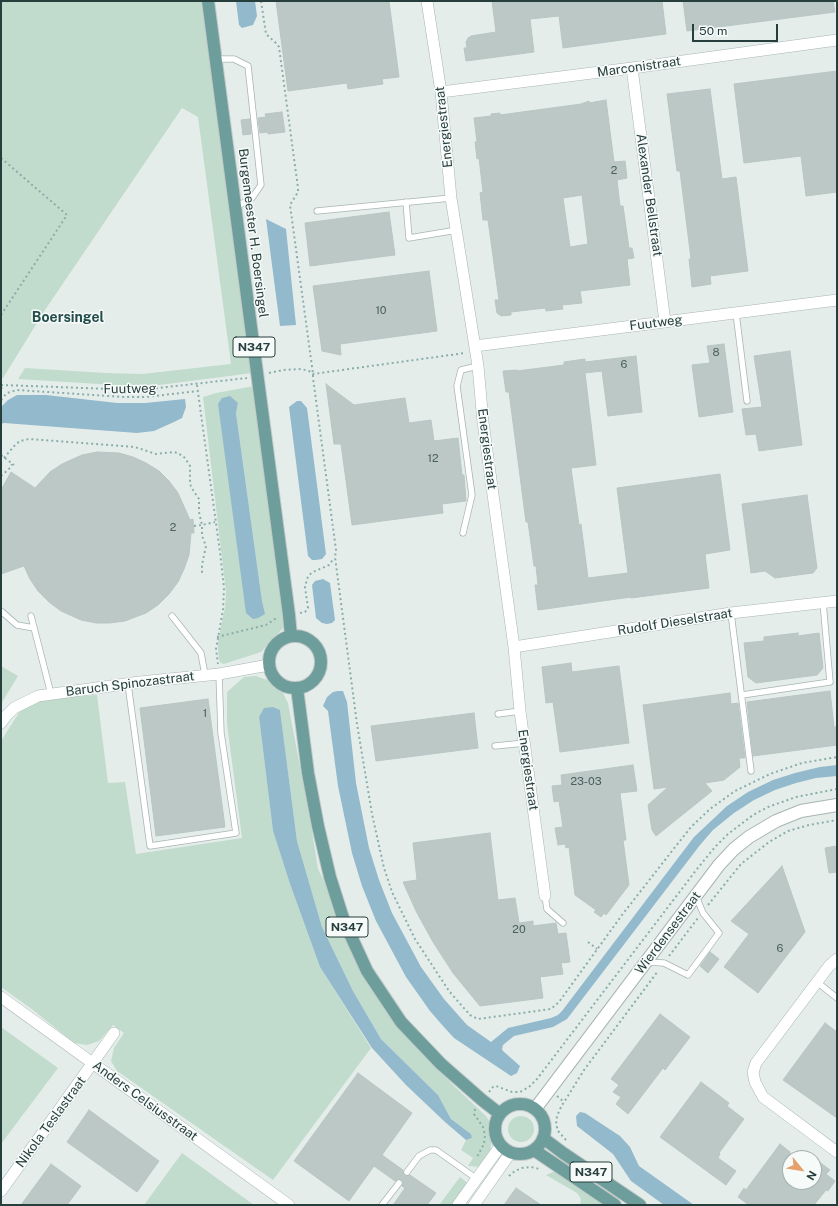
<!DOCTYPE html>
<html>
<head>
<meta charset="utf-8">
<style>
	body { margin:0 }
	#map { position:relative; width:838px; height:1206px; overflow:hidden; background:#e5edeb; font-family:"Public Sans",sans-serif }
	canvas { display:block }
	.frame { position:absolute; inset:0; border:2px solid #263e3c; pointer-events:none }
	.north { position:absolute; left:782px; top:1150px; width:40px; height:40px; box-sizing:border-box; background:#f6faf9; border:1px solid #a3afad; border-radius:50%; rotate:120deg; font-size:11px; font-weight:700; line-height:16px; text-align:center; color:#263e3c }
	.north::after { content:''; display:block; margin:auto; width:14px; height:18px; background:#e5a16b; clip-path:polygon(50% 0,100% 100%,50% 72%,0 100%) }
	.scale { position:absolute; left:692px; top:24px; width:86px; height:18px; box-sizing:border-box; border:2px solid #263e3c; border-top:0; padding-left:5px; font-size:12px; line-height:14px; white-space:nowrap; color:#263e3c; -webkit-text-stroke:3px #f6faf9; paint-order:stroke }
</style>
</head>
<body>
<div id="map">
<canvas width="838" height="1206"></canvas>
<div class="frame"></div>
<div class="north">N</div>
<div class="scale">50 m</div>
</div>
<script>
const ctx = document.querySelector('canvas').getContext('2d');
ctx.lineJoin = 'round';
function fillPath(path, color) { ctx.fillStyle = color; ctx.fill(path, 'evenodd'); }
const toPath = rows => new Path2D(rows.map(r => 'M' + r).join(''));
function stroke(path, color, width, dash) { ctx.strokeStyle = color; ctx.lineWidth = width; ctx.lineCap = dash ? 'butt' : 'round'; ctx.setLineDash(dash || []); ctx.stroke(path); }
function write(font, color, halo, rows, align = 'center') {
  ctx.font = font + ' "Public Sans",sans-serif'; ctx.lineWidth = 3; ctx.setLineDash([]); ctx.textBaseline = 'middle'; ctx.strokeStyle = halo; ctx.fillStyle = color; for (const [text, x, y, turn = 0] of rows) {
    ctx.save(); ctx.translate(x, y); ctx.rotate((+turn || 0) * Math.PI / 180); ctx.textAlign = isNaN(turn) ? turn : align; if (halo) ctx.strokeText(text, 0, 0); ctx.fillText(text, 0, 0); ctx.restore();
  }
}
fillPath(toPath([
	[1,1,201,1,253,373,159,385,115,385,18,379,25,368,106,373,142,374,231,364,198,117,182,108,45,310,3,378,1,378],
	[254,386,284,627,261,652,224,664,221,663,219,660,218,650,218,642,225,607,226,592,203,397,216,393],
	[238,403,236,413,262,601,265,614,218,404],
	[1,666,18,676,1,704],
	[256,676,267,680,283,693,288,703,311,825,318,869,329,891,342,928,418,1048,452,1084,486,1116,490,1122,492,1135,490,1154,481,1167,468,1166,473,1158,461,1150,466,1140,472,1138,471,1134,451,1119,438,1095,381,1039,353,991,322,927,297,841,280,710,259,717,273,831,290,884,320,967,371,1048,273,1180,117,1071,111,1061,114,1048,124,1033,113,1025,99,1041,87,1045,74,1043,33,1010,1,987,1,741,20,711,45,699,97,695,108,783,125,782,136,854,242,838,227,724,227,692,244,677],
	[1,1027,58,1068,1,1144],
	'508 1129a13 13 0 1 1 26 0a13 13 0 1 1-26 0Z',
	[182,1153,254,1205,144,1205],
	[558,1170,607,1205,580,1205,581,1199,577,1193,546,1175],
	[460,1177,469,1184,453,1205,439,1205]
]), '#c1dccd');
fillPath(toPath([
	[236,1,255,1,257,16,253,25,242,28,239,25],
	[266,219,286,229,296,325,280,326],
	[17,395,46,395,117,403,145,403,185,399,186,407,182,418,174,422,154,431,137,433,4,423,1,424,1,407,8,400],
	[230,396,238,403,236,413,262,601,265,614,258,618,253,619,246,613,218,404,222,398],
	[297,401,301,401,307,408,326,554,322,559,316,560,312,560,308,556,289,407],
	[323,579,330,583,335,620,332,623,327,624,322,623,316,618,312,585,315,581],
	[338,691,343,691,347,702,356,783,369,848,379,880,392,913,421,967,444,999,467,1025,491,1042,508,1028,551,1018,558,1015,562,1011,694,837,727,806,748,792,773,780,795,773,820,767,837,765,837,776,816,778,796,783,775,790,754,800,734,813,713,830,700,845,567,1019,553,1027,514,1036,503,1045,502,1049,503,1051,520,1066,517,1073,511,1076,454,1038,443,1026,430,1011,406,977,376,921,362,886,352,853,338,786,328,711,323,706,327,697,333,692],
	[273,707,280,710,297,841,322,927,353,991,381,1039,438,1095,451,1119,471,1134,472,1138,466,1140,445,1122,406,1085,372,1048,320,967,290,884,273,831,259,717,264,708],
	[580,1112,585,1113,620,1136,630,1147,639,1166,694,1205,664,1205,631,1181,613,1154,577,1126,576,1116]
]), '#93b9cc');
const building = toPath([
	[276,1,389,1,399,77,382,79,383,84,348,89,347,83,288,91,276,1],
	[492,1,662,1,666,34,563,48,559,16,530,19,534,52,466,61,464,48,467,48,466,42,468,38,471,36,496,32,492,1],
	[683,1,833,1,835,12,687,31,683,1],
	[837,71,837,192,806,196,801,156,744,163,734,84,837,71],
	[710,89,722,179,736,177,748,271,710,276,711,284,692,287,689,259,691,259,680,171,677,171,667,94,710,89],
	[606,100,614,162,625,161,627,178,617,180,620,206,623,206,629,248,632,248,634,258,627,259,630,285,580,291,582,303,562,305,563,309,546,311,545,308,511,312,511,315,501,316,497,313,495,300,499,300,488,220,483,220,480,193,483,192,479,158,477,159,475,142,477,142,474,118,491,116,491,114,500,113,500,115,581,104,589,101,589,103,606,100],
	[582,195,588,244,570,247,563,198,582,195],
	[282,112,285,132,268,134,268,132,260,133,258,118,266,117,265,114,282,112],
	[250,119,251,134,243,135,241,120,250,119],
	[389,212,395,255,310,266,305,223,389,212],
	[429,271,437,331,340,344,341,355,322,351,313,286,429,271],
	[724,344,733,412,699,417,692,365,710,363,707,346,724,344],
	[790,351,802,445,759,451,756,434,746,435,742,409,762,407,754,356,790,351],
	[636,356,642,412,608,416,602,371,585,373,596,465,571,468,579,525,581,524,588,578,628,573,617,488,720,474,730,550,705,554,709,588,631,598,631,597,538,610,535,585,538,585,536,566,534,566,528,522,526,522,509,392,506,392,503,371,517,370,517,371,564,365,564,362,585,359,585,362,636,356],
	[326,384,354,405,405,398,409,423,431,420,434,441,458,438,462,475,464,475,466,501,442,504,443,513,352,525,341,444,334,444,326,384],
	[97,452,119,453,133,457,146,463,159,471,169,481,178,493,190,520,193,519,194,533,191,533,189,555,184,569,178,582,169,594,158,605,146,613,125,621,110,623,96,623,81,620,61,611,49,602,38,591,30,579,24,566,1,574,1,490,11,472,35,488,50,472,62,464,82,455,97,452],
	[807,495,817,568,813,573,775,578,765,571,751,573,742,504,807,495],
	[798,633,798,636,819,633,823,668,817,675,756,683,748,677,744,643,764,641,764,637,798,633],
	[571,663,572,672,619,666,629,743,560,752,553,702,546,703,542,667,571,663],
	[830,691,834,727,836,727,837,732,837,745,753,756,747,702,830,691],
	[730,693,731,704,738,703,745,758,739,758,740,767,724,780,705,783,712,791,656,836,652,830,648,805,668,787,654,789,643,705,730,693],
	[208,699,225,827,156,836,140,708,208,699],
	[474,713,478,748,376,761,371,726,474,713],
	[633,765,637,791,620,793,626,840,623,840,629,885,606,915,604,913,601,917,594,912,596,910,575,895,569,847,566,848,565,844,558,845,555,828,563,827,559,801,554,802,552,786,562,785,561,775,633,765],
	[490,833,498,900,515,898,519,923,533,921,533,926,556,923,558,934,566,933,570,962,561,963,563,974,540,977,543,998,480,1006,453,973,433,942,416,911,403,882,417,880,413,843,490,833],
	[837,846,837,872,829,873,825,848,837,846],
	[782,866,805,932,758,993,724,967,749,934,731,921,782,866],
	[710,952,719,959,708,973,700,966,710,952],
	[660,1014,690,1037,665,1070,663,1068,628,1114,616,1104,621,1097,613,1092,619,1085,611,1079,660,1014],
	[825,1023,837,1032,837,1118,783,1080,825,1023],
	[358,1073,412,1113,382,1155,403,1170,403,1173,405,1176,410,1175,436,1193,427,1205,393,1205,405,1188,402,1186,403,1181,399,1179,395,1181,374,1166,349,1201,294,1161,358,1073],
	[701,1082,729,1103,727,1106,744,1119,719,1153,720,1154,718,1158,736,1171,726,1185,660,1137,701,1082],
	[89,1110,159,1161,137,1192,67,1142,89,1110],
	[780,1144,790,1152,790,1182,814,1182,814,1158,830,1170,826,1174,835,1181,828,1191,826,1190,814,1205,749,1205,738,1197,744,1188,746,1190,780,1144],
	[51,1164,81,1186,67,1205,21,1205,51,1164],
	[516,1188,541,1205,504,1205,516,1188]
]);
fillPath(building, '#bbc8c5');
stroke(building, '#b8c6c3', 1);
const service = toPath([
	[216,59,234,59,248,66,261,185,252,198,236,207],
	[406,202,409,238,457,230],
	[317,211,451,198],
	[736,313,747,401],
	[463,533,472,495,457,386,461,370,478,366],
	[1,611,17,625,34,628],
	[731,613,751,771],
	[31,616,51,694],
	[172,616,201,653,205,675],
	[128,684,150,846,236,833,221,733,219,674],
	[742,695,830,682,823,602],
	[498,714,520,711],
	[495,746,525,743],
	[545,896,547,909,563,923],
	[646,962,664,963,688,975,719,933,703,913,696,896],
	[817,982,837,998],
	[407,1172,419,1156,430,1150,436,1150,477,1179],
	[382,1205,399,1183]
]);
const minor = toPath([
	[427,1,441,92,451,198,478,366,483,422,514,647,520,711,545,896],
	[632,68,665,322],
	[441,92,632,68,837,40],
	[475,346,837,300],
	[514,647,731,613,837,601],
	[1,723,6,716,14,708,38,696,140,682,219,674,269,665],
	[837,959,829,966,756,1063,753,1072,755,1082,763,1097,837,1152],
	[1,997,289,1205],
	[1,1191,114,1033],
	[458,1205,501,1145],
	[474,1205,511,1152]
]);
const tertiary = toPath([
	[535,1109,719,865,734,849,749,837,776,821,801,811,837,805]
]);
const primary = toPath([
	[208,1,289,615,291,636],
	'269 662a26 26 0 1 1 52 0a26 26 0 1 1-52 0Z',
	[297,688,308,773,318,826,330,877,344,921,367,971,401,1022,441,1064,482,1100,500,1114],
	'495 1129a25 25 0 1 1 50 0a25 25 0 1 1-50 0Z',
	[543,1138,563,1153,640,1205],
	[534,1150,615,1205]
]);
stroke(service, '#a8b5b3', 7);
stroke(minor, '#a8b5b3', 12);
stroke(tertiary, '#a8b5b3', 14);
stroke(primary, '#c2c9c8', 14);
stroke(toPath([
	[261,1,266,34,277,44,279,47,298,188,298,192,290,205,313,374,313,378,336,550,335,557,357,724,372,814,384,868,392,892,415,939,449,991,470,1015,478,1019,551,1009,559,1002,622,915,672,851,691,827,710,809,735,791,770,774,802,763,837,757],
	[1,158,67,215,1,315],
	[269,373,283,370,301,369,309,371,313,374,465,353],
	[1,385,140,390,247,378],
	[197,385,220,552,224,588,223,610,216,649,218,664],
	[1,389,3,385],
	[1,400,7,393,17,390,124,397,146,397,198,391],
	[1,455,14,465],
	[4,458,15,445,20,441,29,439,135,447,156,454,174,452,178,453,185,458,190,466,190,482,191,487,199,499,199,512,202,525,215,522],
	[1,476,11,467,12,464],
	[194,526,202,525,202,536,206,546,202,565,202,573],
	[300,613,305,612,308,608,305,587,308,576,313,572,329,565,334,558],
	[217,637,266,625,278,617],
	[708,905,741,864,769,842,788,831,809,825,837,820],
	[588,942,597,949],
	[669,956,698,918],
	[489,1092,493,1087,496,1086,512,1092,520,1092,529,1087,537,1079,697,869,715,847,728,834,753,815,768,807,796,797,837,789],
	[557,1096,564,1102],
	[475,1109,474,1114,483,1127,485,1135,484,1144,477,1157,478,1157],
	[566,1140,558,1131,556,1124,557,1116,561,1107,584,1070,658,971],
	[509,1176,515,1171,522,1168,531,1167,540,1169]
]), '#89aea9', 2, [2, 3]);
stroke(service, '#fff', 5.5);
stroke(minor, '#fff', 11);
stroke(tertiary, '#fff', 12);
stroke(primary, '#6e9e9b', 12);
write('11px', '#4b605e', null, [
	["2",614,171],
	["10",381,311],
	["8",716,353],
	["6",624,365],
	["12",433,459],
	["2",173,528],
	["1",205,714],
	["23-03",586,782],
	["20",519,930],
	["6",780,949]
]);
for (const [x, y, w] of [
	[254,347,42],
	[347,927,42],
	[591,1172,42]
]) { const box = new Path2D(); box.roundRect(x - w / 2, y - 10, w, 20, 3); ctx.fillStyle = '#f6faf9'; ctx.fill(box); stroke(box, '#263e3c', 1); }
write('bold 12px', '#263e3c', null, [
	["N347",254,347],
	["N347",347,927],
	["N347",591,1172]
]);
write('13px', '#263e3c', '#f6faf9', [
	["Marconistraat",639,67,-8],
	["Energiestraat",444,127,-96],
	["Alexander Bellstraat",649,195,82],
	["Burgemeester H. Boersingel",253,233,83],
	["Fuutweg",656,323,-7],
	["Fuutweg",130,389,-1],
	["Energiestraat",487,449,83],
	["Rudolf Dieselstraat",675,622,-9],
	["Baruch Spinozastraat",130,684,-7],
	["Energiestraat",528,770,82],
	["Wierdensestraat",668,933,-53],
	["Anders Celsiusstraat",145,1101,36],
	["Nikola Teslastraat",51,1122,-54]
]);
write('bold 14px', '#234e4c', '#f6faf9', [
	["Boersingel",68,318]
]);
</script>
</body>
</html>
